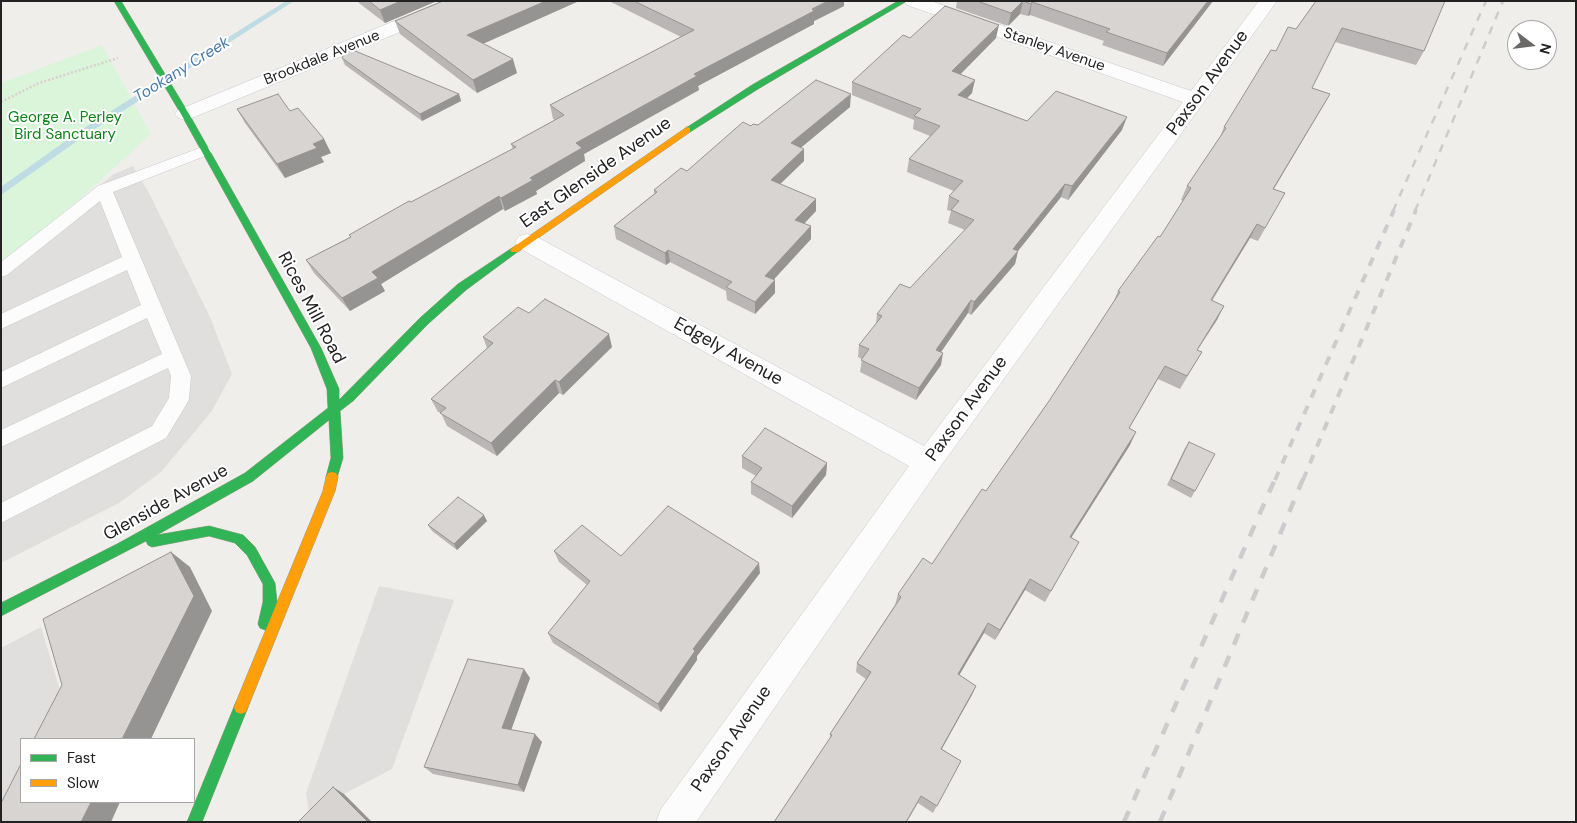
<!DOCTYPE html>
<html>
<head>
<meta charset="utf-8">
<style>
	body { margin:0 }
	#map { position:relative; width:1577px; height:823px; overflow:hidden; background:#f0eeeb; font-family:"DM Sans",sans-serif }
	canvas { display:block }
	.frame { position:absolute; inset:0; border:2px solid #222; pointer-events:none }
	.legend { position:absolute; left:20px; top:738px; width:175px; height:65px; box-sizing:border-box; background:#fff; border:1px solid #a7a7a7; margin:0; padding:6px 9px; list-style:none; font-size:15px; color:#222 }
	.legend li { display:flex; align-items:center; gap:10px; height:25px }
	.legend b { width:25px; border:1px solid #a7a7a7 }
	.north { position:absolute; left:1507px; top:20px; width:50px; height:50px; box-sizing:border-box; background:#fff; border:1px solid #a7a7a7; border-radius:50%; rotate:105deg; font-size:14px; font-weight:700; line-height:20px; text-align:center; color:#222 }
	.north::after { content:''; display:block; margin:auto; width:18px; height:22px; background:#6a6968; clip-path:polygon(50% 0,100% 100%,50% 72%,0 100%) }
</style>
</head>
<body>
<div id="map">
<canvas width="1577" height="823"></canvas>
<div class="frame"></div>
<ul class="legend">
<li><b style="height:6px;background:#30b455"></b>Fast</li>
<li><b style="height:6px;background:#ff9f0a"></b>Slow</li>
</ul>
<div class="north">N</div>
</div>
<script>
const ctx = document.querySelector('canvas').getContext('2d');
ctx.lineJoin = 'round';
function fillPath(path, color) { ctx.fillStyle = color; ctx.fill(path, 'evenodd'); }
const toPath = rows => new Path2D(rows.map(r => 'M' + r).join(''));
function stroke(path, color, width, dash) { ctx.strokeStyle = color; ctx.lineWidth = width; ctx.lineCap = dash ? 'butt' : 'round'; ctx.setLineDash(dash || []); ctx.stroke(path); }
function write(font, color, halo, rows, align = 'center') {
  ctx.font = font + ' "DM Sans",sans-serif'; ctx.lineWidth = 4; ctx.setLineDash([]); ctx.textBaseline = 'middle'; ctx.strokeStyle = halo; ctx.fillStyle = color; for (const [text, x, y, turn = 0] of rows) {
    ctx.save(); ctx.translate(x, y); ctx.rotate((+turn || 0) * Math.PI / 180); ctx.textAlign = isNaN(turn) ? turn : align; if (halo) ctx.strokeText(text, 0, 0); ctx.fillText(text, 0, 0); ctx.restore();
  }
}
fillPath(toPath([
	[102,45,151,134,1,271,1,83]
]), '#daf5da');
fillPath(toPath([
	[133,166,149,193,210,317,232,374,212,411,161,472,119,503,1,563,1,275,112,175],
	[379,586,454,600,392,769,344,794,310,819,306,793],
	[41,627,66,710,49,739,21,739,21,789,1,822,1,648]
]), '#e0dfde');
fillPath(toPath([
	[286,1,294,1,87,134,1,195,1,187,81,130,286,1]
]), '#bfdbe3');
const lane = toPath([
	[205,146,210,148,213,151,210,154,113,192,191,376,189,399,186,405,166,438,1,523,1,503,152,426,169,398,171,376,168,368,1,447,1,430,162,354,147,318,1,388,1,372,141,305,127,270,1,329,1,314,122,257,100,201,7,275,1,277,1,262,98,186,205,146]
]);
const street = toPath([
	[443,1,468,1,465,5,192,118,185,120,178,118,175,114,178,110,443,1],
	[904,1,931,1,1191,91,1259,1,1277,1,938,470,696,822,656,822,661,809,909,466,519,248,515,242,519,236,527,234,535,236,924,446,1183,102,907,5,904,1]
]);
const fast = toPath([
	[114,1,121,1,189,114,321,348,339,389,339,400,420,318,458,284,512,248,515,247,520,250,466,290,428,324,353,401,340,411,343,458,336,481,332,482,328,481,326,477,331,458,329,420,253,481,157,535,209,526,243,535,255,547,275,583,277,602,272,624,270,628,265,630,260,628,258,624,263,602,263,584,247,555,235,543,209,536,152,547,148,545,146,541,1,616,1,603,119,543,245,473,328,408,327,389,311,348,181,114,114,1],
	[898,1,907,1,758,89,690,132,687,133,683,130,752,85,898,1],
	[241,700,246,702,248,707,202,822,187,822,236,702,241,700]
]);
const slow = toPath([
	[687,127,690,128,690,132,518,252,512,252,510,250,512,248,687,127],
	[332,472,336,473,338,477,335,491,246,712,241,714,236,712,234,707,323,491,326,477,328,473,332,472]
]);
stroke(lane, '#c9c8c7', 1);
stroke(street, '#c9c8c7', 1);
stroke(fast, '#999a82', 1);
stroke(slow, '#999a82', 1);
stroke(toPath([
	[1,102,39,83,118,58]
]), '#dccecd', 2.5, [2, 2]);
fillPath(lane, '#fdfcfc');
fillPath(street, '#fdfcfc');
fillPath(fast, '#30b455');
fillPath(slow, '#ff9f0a');
stroke(toPath([
	[1393,211,1486,1],
	[1415,211,1503,1]
]), '#ccc', 2.5, [8, 8]);
stroke(toPath([
	[1275,480,1394,210],
	[1303,480,1416,210]
]), '#ccc', 4, [9, 9]);
stroke(toPath([
	[1124,822,1275,479],
	[1160,822,1303,479]
]), '#ccc', 4.5, [12, 12]);
fillPath(toPath([
	[358,1,437,1,385,23,359,3],
	[443,1,579,1,483,44,517,73,477,93,400,34,395,21],
	[609,1,844,1,844,6,814,21,814,24,698,86,699,90,584,154,585,161,536,191,537,194,505,211,503,209,381,284,385,291,350,311,314,273,306,260,350,237,349,235,513,149,511,144,555,120,553,119,550,105,681,37],
	[957,1,1213,1,1163,66,1102,45,1104,41,1030,15,1028,16,1020,14,1008,26,956,8],
	[1316,1,1424,51,1416,65,1335,42,1312,88,1330,94,1274,189,1285,193,1258,241,1250,238,1212,301,1224,306,1197,350,1202,352,1180,389,1158,379,1129,429,1130,445,1071,538,1079,542,1045,602,1025,590,995,640,984,633,959,675,976,686,942,749,961,761,933,813,918,803,907,822,774,822,830,738,830,734,866,679,856,672,857,663,895,605,898,594,932,564,986,491,1049,401,1113,303,1118,291,1160,237,1183,201,1181,200,1187,186,1220,137,1224,127,1276,51,1296,29],
	[910,38,996,38,960,74,972,93,967,98,1027,121,1122,130,1068,200,1061,197,1018,251,1015,264,971,315,968,313,941,352,941,365,916,400,860,372,862,359,858,357,859,345,876,324,877,314,910,288,965,230,948,223,951,211,947,210,949,196,954,191,907,172,909,159,930,136,913,129,914,120,852,95,852,82],
	[342,58,459,94,461,101,422,121,345,65],
	[850,107,801,147,804,161,780,184,816,211,804,224,811,226,811,239,773,280,775,293,755,314,727,300,726,291,670,262,666,265,616,239,614,226,654,194,654,190,687,171,751,126,758,125],
	[237,109,290,111,324,139,331,153,321,157,324,162,285,178,245,123],
	[529,313,612,347,563,395,559,393,497,456,447,426,441,413,438,412,431,399,487,348,483,337],
	[1189,442,1195,491,1191,498,1167,485,1185,448],
	[742,456,827,463,826,475,792,518,751,494,751,482,756,476,742,468],
	[487,521,457,550,432,531,428,525],
	[554,551,621,556,760,573,697,656,697,660,661,712,553,643,548,633,587,585,559,562],
	[530,678,511,730,542,742,524,792,433,774,424,767]
]), '#b9b6b5');
fillPath(toPath([
	[401,1,437,1,385,23,380,10],
	[546,1,579,1,471,49,467,35],
	[828,1,844,1,844,6,814,21,814,24,698,86,699,90,584,154,585,161,536,191,537,194,505,211,501,198,530,178,576,143,694,74],
	[1023,1,1020,14,1008,26,1011,13],
	[1208,1,1213,1,1163,66,1167,53],
	[1032,2,1030,15,1028,16,1031,4],
	[999,25,996,38,950,85,952,71],
	[513,59,517,73,477,93,473,80],
	[975,80,972,93,956,109,958,95],
	[459,94,461,101,422,121,420,114],
	[851,94,850,107,791,156,791,143],
	[1330,94,1322,108,1265,203,1273,189],
	[1127,117,1122,130,1068,200,1072,186],
	[324,139,331,153,321,157,324,162,285,178,277,164,313,144],
	[804,149,804,161,771,193,771,180],
	[1065,184,1061,197,1014,256,1018,251,1015,264,971,315,974,302,1013,249],
	[499,196,503,209,381,284,385,291,350,311,342,298,372,272],
	[816,199,816,211,795,233,795,220],
	[1257,224,1250,238,1203,314,1211,300],
	[811,226,811,239,766,288,765,276],
	[668,250,670,262,666,265,665,253],
	[775,280,775,293,755,314,755,302],
	[971,300,968,313,934,362,936,350],
	[1224,306,1217,320,1189,363,1197,350],
	[609,334,612,347,563,395,559,382],
	[943,353,941,365,916,400,919,388],
	[555,380,559,393,497,456,491,443],
	[1136,432,1130,445,1064,549,1070,537],
	[827,463,826,475,792,518,792,506],
	[484,515,487,521,457,550,454,544],
	[171,552,190,567,212,611,151,739,122,739],
	[759,563,760,573,697,656,697,660,661,712,658,704,693,649],
	[1030,579,1025,590,995,640,1000,630],
	[988,623,984,633,954,684,958,674],
	[524,669,530,678,509,736,502,728],
	[976,686,972,695,937,757,941,749],
	[535,734,542,742,524,792,518,785],
	[333,787,344,794,372,822,368,822],
	[91,802,120,802,111,822,81,822]
]), '#969493');
const building = toPath([
	[369,1,401,1,380,10,369,1],
	[443,1,546,1,467,35,513,59,473,80,395,21,443,1],
	[634,1,828,1,812,9,814,11,694,74,697,76,576,143,582,148,530,178,533,180,501,198,499,196,372,272,378,278,342,298,306,260,351,237,349,235,409,201,411,202,516,147,511,144,564,115,550,105,694,30,634,1],
	[977,1,1023,1,1011,13,977,1],
	[1024,1,1208,1,1167,53,1106,32,1110,29,1032,2,1031,4,1024,1],
	[1316,1,1445,1,1424,51,1342,28,1312,88,1330,94,1273,189,1285,193,1265,228,1257,224,1211,300,1224,306,1197,350,1202,352,1187,376,1165,366,1129,428,1136,432,1070,537,1079,542,1051,591,1030,579,1000,630,988,623,958,674,976,686,941,749,961,761,937,806,921,796,906,822,774,822,832,735,830,734,871,672,857,663,901,597,898,594,923,558,932,564,982,489,986,491,1049,401,1120,292,1118,291,1158,236,1160,237,1191,188,1187,186,1226,128,1224,127,1271,50,1276,51,1288,27,1296,29,1316,1],
	[945,6,999,25,952,71,975,80,958,95,1027,121,1056,91,1127,117,1072,186,1065,184,1013,249,1018,251,974,302,971,300,936,350,943,353,919,388,861,360,869,349,859,345,882,316,877,314,900,284,910,288,974,220,951,210,959,201,949,196,963,181,909,159,940,126,914,116,921,109,852,82,903,35,910,38,945,6],
	[348,48,459,94,420,114,342,58,348,48],
	[816,80,851,94,791,143,804,149,771,180,816,199,795,220,811,226,765,276,775,280,755,302,726,287,732,282,668,250,665,253,614,226,657,192,654,190,681,168,687,171,743,122,751,126,753,124,758,125,816,80],
	[278,94,290,111,298,108,324,139,313,144,317,148,277,164,237,109,278,94],
	[545,299,609,334,559,382,555,380,491,443,440,413,446,408,431,399,493,343,483,337,518,307,529,313,545,299],
	[765,428,827,463,792,506,751,482,762,468,742,456,765,428],
	[1189,442,1215,454,1195,491,1171,479,1189,442],
	[458,497,484,515,454,544,428,525,458,497],
	[668,506,759,563,693,649,695,651,658,704,548,633,590,581,554,551,582,525,621,556,668,506],
	[171,552,194,596,122,739,34,739,62,685,43,619,171,552],
	[468,659,524,669,502,728,535,734,518,785,424,767,468,659],
	[21,764,21,802,91,802,81,822,1,822,1,803,21,764],
	[333,787,368,822,298,822,333,787]
]);
fillPath(building, '#d7d4d2');
stroke(building, '#969493', 1);
write('15px', '#222', '#fff', [
	["Stanley Avenue",1054,50,19],
	["Brookdale Avenue",322,58,-22]
]);
write('15px', '#0c8416', '#fff', [
	["George A. Perley",65,118],
	["Bird Sanctuary",65,135]
]);
write('italic 16px', '#4a7aab', '#fff', [
	["Tookany Creek",182,70,-32]
]);
write('18px', '#222', '#fff', [
	["Paxson Avenue",1208,83,-54],
	["East Glenside Avenue",596,173,-35],
	["Rices Mill Road",311,308,62],
	["Edgely Avenue",728,352,29],
	["Paxson Avenue",967,409,-54],
	["Glenside Avenue",166,503,-29],
	["Paxson Avenue",732,739,-55]
]);
</script>
</body>
</html>
